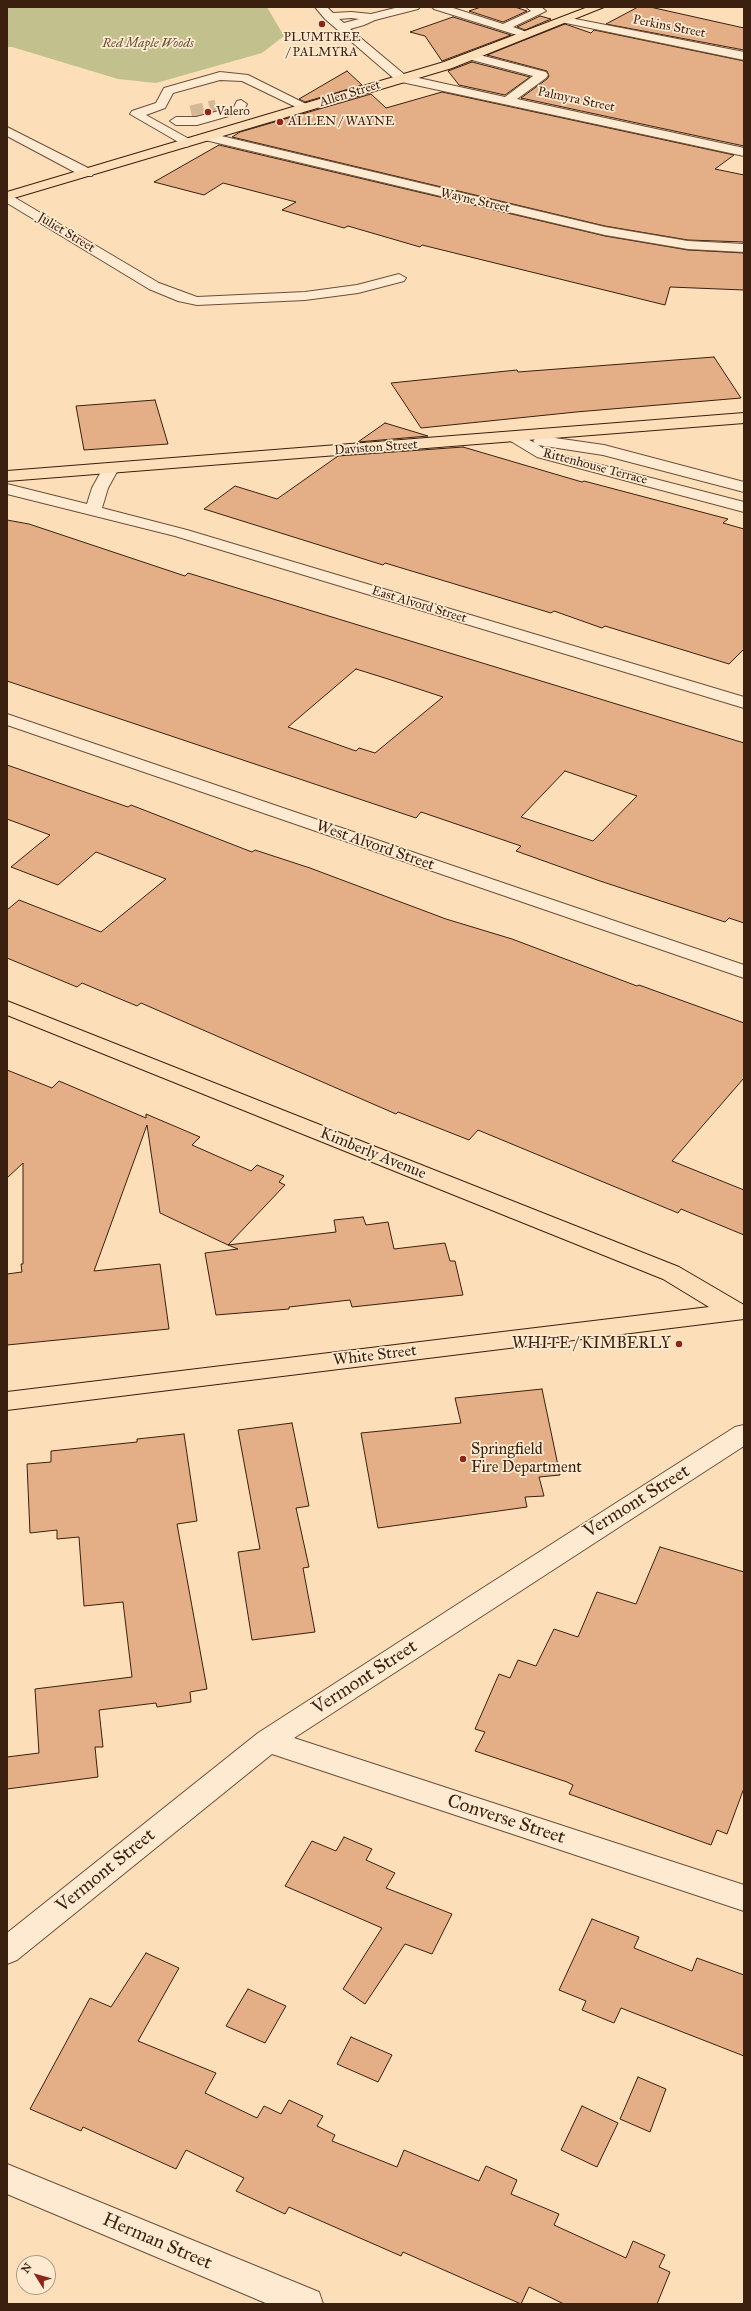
<!DOCTYPE html>
<html>
<head>
<meta charset="utf-8">
<style>
	body { margin:0 }
	#map { position:relative; width:751px; height:2311px; overflow:hidden; background:#fcdfb8; font-family:"IM FELL Great Primer",serif }
	canvas { display:block }
	.frame { position:absolute; inset:0; border:8px solid #3b1f0f; pointer-events:none }
	.north { position:absolute; left:16px; top:2255px; width:40px; height:40px; box-sizing:border-box; background:#fdead1; border:1px solid #af9983; border-radius:50%; rotate:307deg; font-size:11px; font-weight:700; line-height:16px; text-align:center; color:#3b1f0f }
	.north::after { content:''; display:block; margin:auto; width:14px; height:18px; background:#8f2418; clip-path:polygon(50% 0,100% 100%,50% 72%,0 100%) }
</style>
</head>
<body>
<div id="map">
<canvas width="751" height="2311"></canvas>
<div class="frame"></div>
<div class="north">N</div>
</div>
<script>
const ctx = document.querySelector('canvas').getContext('2d');
ctx.lineJoin = 'round';
function fillPath(path, color) { ctx.fillStyle = color; ctx.fill(path, 'evenodd'); }
const toPath = rows => new Path2D(rows.map(r => 'M' + r).join(''));
function stroke(path, color, width, dash) { ctx.strokeStyle = color; ctx.lineWidth = width; ctx.lineCap = dash ? 'butt' : 'round'; ctx.setLineDash(dash || []); ctx.stroke(path); }
function write(font, color, halo, rows, align = 'center') {
  ctx.font = font + ' "IM FELL Great Primer",serif'; ctx.lineWidth = 3.5; ctx.setLineDash([]); ctx.textBaseline = 'middle'; ctx.strokeStyle = halo; ctx.fillStyle = color; for (const [text, x, y, turn = 0] of rows) {
    ctx.save(); ctx.translate(x, y); ctx.rotate((+turn || 0) * Math.PI / 180); ctx.textAlign = isNaN(turn) ? turn : align; if (halo) ctx.strokeText(text, 0, 0); ctx.fillText(text, 0, 0); ctx.restore();
  }
}
fillPath(toPath([
	[7,7,267,7,284,36,262,53,156,83,118,79,12,47,7,47]
]), '#c2c18d');
const building = toPath([
	[481,7,515,7,527,11,503,22,469,11,481,7],
	[638,7,650,7,744,28,744,50,606,24,638,7],
	[540,16,551,19,525,30,517,27,540,16],
	[453,17,511,35,442,61,425,36,410,32,453,17],
	[565,24,591,33,594,30,744,61,744,146,521,98,547,79,549,76,547,71,487,55,565,24],
	[472,62,530,77,505,95,459,85,448,71,472,62],
	[347,71,362,85,305,102,299,99,347,71],
	[442,92,734,155,715,169,744,175,744,242,688,240,605,226,232,137,240,132,371,94,386,108,442,92],
	[219,145,605,236,688,250,744,253,744,290,670,287,665,305,422,245,420,247,348,226,344,228,282,210,296,202,223,183,204,195,154,182,219,145],
	[714,357,741,398,576,412,421,428,391,383,517,370,518,372,714,357],
	[155,400,168,444,84,450,76,406,155,400],
	[385,423,428,436,358,442,385,423],
	[463,447,582,482,584,481,728,519,723,523,744,529,744,649,729,664,605,626,602,628,554,611,551,613,385,563,383,565,204,509,235,486,277,499,338,456,463,447],
	[7,520,29,524,185,576,188,573,744,743,744,923,729,918,725,922,600,881,516,851,521,846,421,812,416,818,7,681,7,520],
	[356,669,388,679,443,697,375,753,359,748,356,751,288,727,356,669],
	[565,771,637,796,593,841,521,817,565,771],
	[7,765,128,807,131,805,252,852,255,850,310,868,446,919,512,939,637,986,639,985,744,1023,744,1078,672,1161,744,1190,744,1235,681,1209,678,1213,478,1130,469,1140,398,1112,396,1114,141,1003,137,1006,82,983,77,987,7,958,7,910,19,900,101,932,166,879,96,852,58,885,11,867,50,835,7,819,7,765],
	[7,1070,52,1088,59,1081,146,1118,146,1114,200,1137,192,1145,251,1171,257,1165,284,1176,279,1182,285,1185,228,1245,160,1213,147,1125,94,1271,160,1264,169,1329,7,1345,7,1274,22,1272,21,1264,23,1264,23,1163,7,1178,7,1070],
	[363,1217,366,1225,388,1222,394,1249,445,1243,450,1261,455,1261,463,1295,352,1307,350,1300,289,1307,289,1309,216,1315,205,1253,238,1249,228,1245,336,1232,334,1220,363,1217],
	[542,1389,560,1475,539,1477,544,1496,525,1497,527,1507,378,1528,361,1433,461,1423,455,1398,542,1389],
	[292,1423,309,1506,296,1508,309,1567,303,1568,315,1632,252,1640,238,1552,260,1549,238,1430,292,1423],
	[184,1434,197,1521,177,1524,207,1689,190,1692,191,1702,157,1707,156,1703,99,1710,103,1747,95,1747,98,1777,7,1789,7,1757,39,1753,35,1689,132,1677,123,1602,84,1606,79,1537,57,1539,57,1530,30,1533,27,1464,51,1462,51,1451,137,1442,137,1439,184,1434],
	[660,1547,744,1572,744,1788,727,1834,717,1830,711,1845,569,1794,573,1785,567,1782,475,1751,485,1732,475,1729,499,1674,510,1678,518,1660,536,1666,554,1629,578,1637,597,1592,636,1604,660,1547],
	[344,1837,372,1849,366,1860,395,1873,386,1888,452,1914,432,1954,405,1944,365,2004,343,1989,382,1928,285,1886,312,1841,336,1851,344,1837],
	[592,1919,639,1937,634,1948,692,1971,697,1958,744,1975,744,2056,621,2008,614,2023,582,2010,586,2001,559,1990,592,1919],
	[146,1953,179,1968,138,2041,216,2073,205,2093,257,2118,264,2106,281,2114,289,2100,323,2116,317,2126,335,2135,332,2141,397,2167,404,2150,479,2181,486,2166,517,2180,511,2194,559,2214,554,2225,626,2258,633,2241,665,2255,659,2267,670,2272,657,2304,564,2304,529,2287,521,2304,403,2252,401,2256,289,2207,285,2214,236,2191,244,2178,186,2150,176,2169,83,2127,81,2131,30,2109,90,1998,111,2007,146,1953],
	[248,1989,286,2006,265,2043,226,2026,248,1989],
	[351,2037,392,2055,378,2082,337,2064,351,2037],
	[638,2077,666,2089,650,2132,620,2119,638,2077],
	[582,2106,618,2123,597,2167,561,2150,582,2106]
]);
fillPath(building, '#e4af86');
stroke(building, '#3b1f0f', 1);
stroke(toPath([
	[191,112,216,106]
]), '#d5b996', 13, [13, 6]);
const minor = toPath([
	[315,7,327,7,333,13,351,12,371,14,399,7,420,7,418,9,375,20,364,25,350,29,405,75,505,97,533,76,468,59,466,57,472,53,546,72,548,75,546,78,517,99,744,148,744,156,397,81,325,19,315,7],
	[351,18,359,19,344,23,339,19,351,18],
	[432,7,450,7,503,24,531,11,526,7,541,7,546,11,513,27,524,31,526,33,524,35,520,36,434,9,432,7],
	[565,17,744,52,744,60,561,22,559,20,565,17],
	[220,72,248,75,312,107,306,111,302,110,242,81,220,80,173,93,165,108,146,115,191,140,193,143,187,147,130,114,132,111,156,103,164,88,220,72],
	[241,100,247,104,243,112,197,125,176,125,170,121,176,117,196,117,234,107,237,101,241,100],
	[7,127,92,170,93,173,92,176,82,176,7,136,7,127],
	[209,133,605,227,688,241,744,244,744,252,688,249,605,235,205,140,203,137,205,134,209,133],
	[7,193,159,283,197,297,305,292,357,285,399,274,406,278,404,281,358,293,305,300,197,305,178,301,149,289,7,203,7,193],
	[514,432,535,443,533,441,536,438,541,436,604,445,744,482,744,492,603,455,538,445,547,451,744,502,744,512,537,457,509,440,506,437,509,434,514,432],
	[111,463,117,465,119,468,108,488,102,508,187,530,744,697,744,708,175,536,7,494,7,484,87,504,92,488,103,468,105,465,111,463],
	[7,714,744,965,744,978,7,725,7,714],
	[744,1425,744,1446,294,1738,744,1885,744,1911,272,1754,17,1960,7,1964,7,1933,258,1733,475,1593,735,1427,744,1425],
	[7,2164,319,2292,323,2304,268,2304,7,2194,7,2164]
]);
const major = toPath([
	[588,7,604,7,452,68,7,200,7,192,444,62,588,7],
	[744,413,744,423,7,481,7,471,744,413],
	[7,1001,679,1267,744,1305,744,1319,7,1410,7,1392,709,1307,663,1279,7,1015,7,1001]
]);
stroke(minor, '#6b4f39', 2);
stroke(major, '#3b1f0f', 2);
fillPath(minor, '#fdead1');
fillPath(major, '#fcdfb8');
for (const [x, y, r, color] of [
	[322,24,4,"#8f2418"],
	[208,112,4,"#8f2418"],
	[280,122,4,"#8f2418"],
	[679,1344,4,"#8f2418"],
	[463,1459,4,"#8f2418"]
]) { const dot = new Path2D(); dot.arc(x, y, r, 0, 2 * Math.PI); ctx.fillStyle = color; ctx.fill(dot); stroke(dot, '#fdead1', 1.5); }
write('13px', '#3b1f0f', '#fdead1', [
	["Perkins Street",669,27,11],
	["Allen Street",350,94,-17],
	["Palmyra Street",576,100,12],
	["Wayne Street",475,201,13],
	["Juliet Street",66,233,31],
	["Daviston Street",376,448,-4],
	["Rittenhouse Terrace",595,467,15],
	["East Alvord Street",419,605,17]
]);
write('13px', '#3b1f0f', '#fdead1', [
	["PLUMTREE",322,38,"center"],
	["/ PALMYRA",322,53,"center"],
	["Valero",216,112],
	["ALLEN / WAYNE",288,122]
], 'left');
write('italic 13px', '#645035', '#fdead1', [
	["Red Maple Woods",148,44]
]);
write('16px', '#3b1f0f', '#fdead1', [
	["West Alvord Street",375,846,19],
	["Kimberly Avenue",373,1154,22],
	["White Street",375,1356,-7]
]);
write('16px', '#3b1f0f', '#fdead1', [
	["WHITE / KIMBERLY",671,1344],
	["Springfield",471,1450,"left"],
	["Fire Department",471,1468,"left"]
], 'right');
write('19px', '#3b1f0f', '#fdead1', [
	["Vermont Street",637,1502,-32],
	["Vermont Street",365,1678,-33],
	["Converse Street",506,1820,18],
	["Vermont Street",106,1871,-39],
	["Herman Street",157,2242,23]
]);
</script>
</body>
</html>
